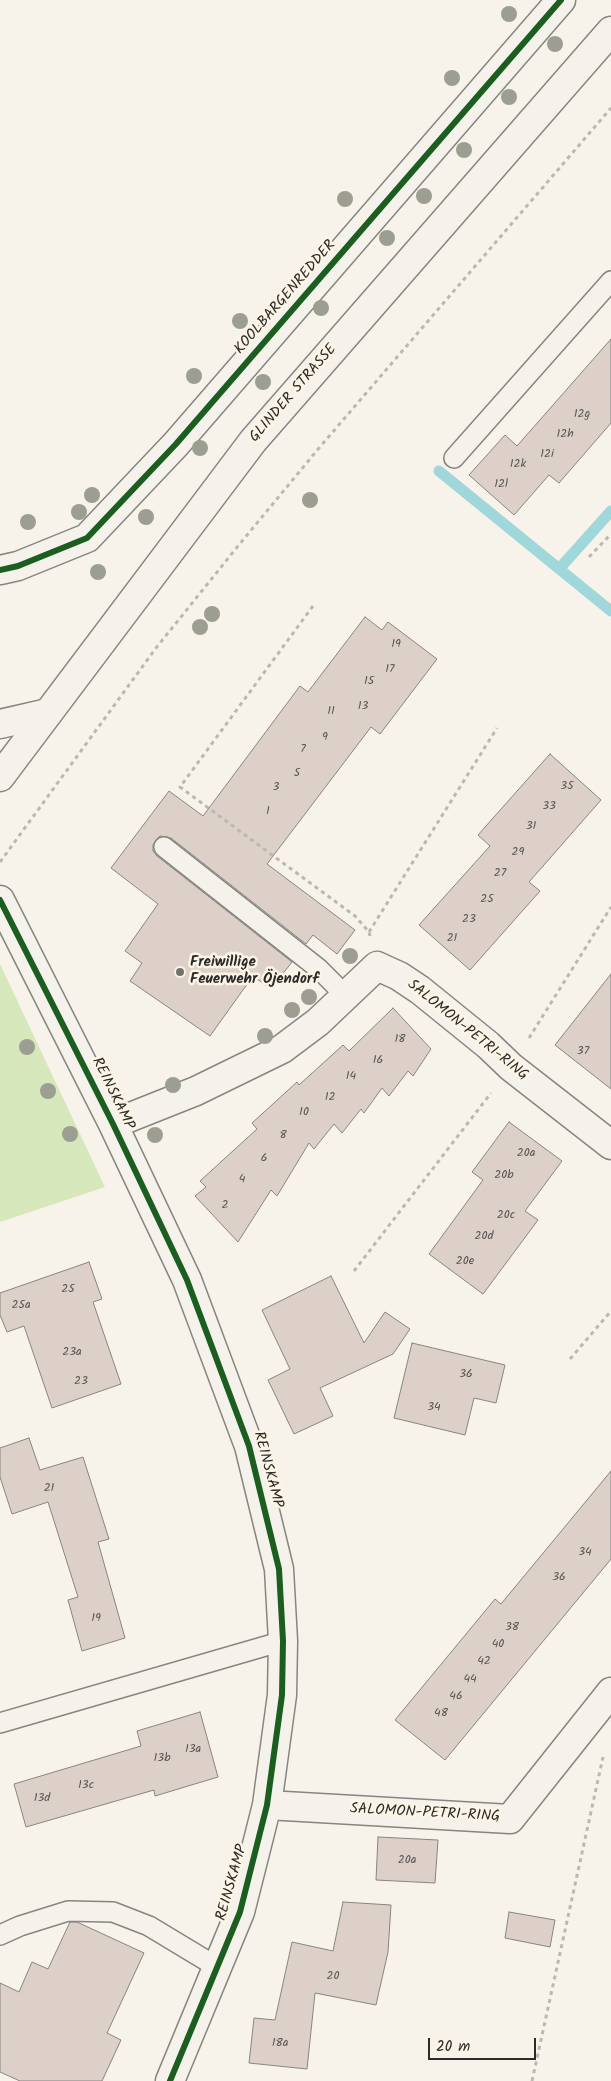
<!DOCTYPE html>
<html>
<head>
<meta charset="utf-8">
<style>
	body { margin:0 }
	#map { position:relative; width:611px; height:2081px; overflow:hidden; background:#f7f3ea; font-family:Kalam,sans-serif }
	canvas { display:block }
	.scale { position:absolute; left:428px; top:2038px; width:108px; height:22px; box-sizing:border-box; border:2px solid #2b2b2b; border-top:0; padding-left:6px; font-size:15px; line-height:18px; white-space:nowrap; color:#2b2b2b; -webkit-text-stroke:4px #fcf5e5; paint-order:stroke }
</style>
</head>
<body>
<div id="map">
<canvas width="611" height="2081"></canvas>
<div class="scale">20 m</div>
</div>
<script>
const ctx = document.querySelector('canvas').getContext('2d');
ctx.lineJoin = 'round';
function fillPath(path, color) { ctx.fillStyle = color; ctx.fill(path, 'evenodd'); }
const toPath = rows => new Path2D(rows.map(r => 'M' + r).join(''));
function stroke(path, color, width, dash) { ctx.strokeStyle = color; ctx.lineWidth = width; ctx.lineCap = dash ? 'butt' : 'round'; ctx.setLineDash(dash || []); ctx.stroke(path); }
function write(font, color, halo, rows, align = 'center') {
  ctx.font = font + ' Kalam,sans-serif'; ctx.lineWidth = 5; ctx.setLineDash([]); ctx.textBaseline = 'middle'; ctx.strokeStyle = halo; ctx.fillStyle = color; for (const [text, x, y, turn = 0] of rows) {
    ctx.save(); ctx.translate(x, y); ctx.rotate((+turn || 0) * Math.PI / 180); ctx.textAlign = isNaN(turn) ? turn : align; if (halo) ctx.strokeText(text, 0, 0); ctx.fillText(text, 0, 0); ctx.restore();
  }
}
fillPath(toPath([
	[0,964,105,1187,0,1222]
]), '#d7e7bc');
stroke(toPath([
	[439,471,611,611],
	[559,569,611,511]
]), '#a0d7db', 11);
const building = toPath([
	[611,339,611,423,559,483,549,475,514,515,469,475,505,435,517,446,611,339],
	[365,617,382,630,388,622,437,659,380,734,371,727,267,864,355,930,337,954,313,935,306,944,171,838,160,836,156,840,153,845,153,851,157,856,292,962,271,989,253,976,210,1036,130,981,142,963,125,951,158,904,111,868,169,791,203,816,300,686,308,692,365,617],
	[550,754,601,800,529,882,540,891,470,970,419,925,490,846,478,835,550,754],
	[611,974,611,1089,555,1045,611,974],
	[393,1008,431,1049,413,1076,408,1071,389,1096,382,1088,364,1113,361,1109,342,1133,334,1124,314,1149,309,1143,277,1196,271,1190,238,1242,195,1196,206,1187,200,1181,257,1129,252,1123,274,1103,297,1082,299,1085,343,1045,349,1051,393,1008],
	[509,1122,562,1161,525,1211,538,1220,483,1294,429,1254,483,1180,472,1172,509,1122],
	[89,1262,102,1299,93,1302,121,1384,52,1408,24,1326,7,1332,0,1315,0,1293,89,1262],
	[331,1276,364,1343,385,1312,410,1329,393,1354,320,1388,333,1416,294,1434,268,1380,290,1369,262,1310,331,1276],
	[412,1343,505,1365,496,1403,474,1398,465,1435,394,1418,412,1343],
	[29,1438,40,1470,83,1457,109,1539,98,1542,125,1638,82,1651,68,1600,78,1597,48,1502,12,1514,0,1477,0,1448,29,1438],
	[611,1471,611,1559,445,1760,395,1720,495,1599,501,1604,611,1471],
	[200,1712,218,1777,155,1796,154,1790,26,1827,14,1784,141,1746,137,1731,200,1712],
	[378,1837,438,1840,435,1883,376,1880,378,1837],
	[343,1902,391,1905,388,1952,376,2005,315,1993,307,2069,249,2063,254,2018,275,2020,292,1942,333,1951,343,1902],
	[509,1912,555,1920,550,1947,505,1938,509,1912],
	[70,1922,77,1922,144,1953,107,2033,121,2040,102,2081,20,2081,0,2072,0,1983,19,1992,32,1962,48,1969,70,1922]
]);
fillPath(building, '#dcd0c8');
stroke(building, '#878581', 1);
const lane = toPath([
	[454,458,611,281],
	[164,847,319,969,346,996],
	[0,1723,283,1641],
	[0,1935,20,1926,68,1911,113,1912,149,1926,217,1967]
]);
const street = toPath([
	[0,570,18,566,87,538,176,444,561,0],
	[0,724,48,713],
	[0,900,113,1124,187,1280,249,1446,279,1569,283,1641,282,1695,267,1805,240,1912,170,2081],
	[113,1124,196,1091,282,1049,318,1022,377,966,399,976,420,990,488,1045,511,1067,611,1145],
	[267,1805,510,1819,611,1692]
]);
const secondary = toPath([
	[0,777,253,441,611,31]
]);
stroke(lane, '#878581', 22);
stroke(street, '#878581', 31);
stroke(secondary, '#878581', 31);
stroke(toPath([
	[589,557,611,534],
	[313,606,180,787,355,916,369,932,370,936],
	[0,862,156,648,238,546,319,448,611,108],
	[369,932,497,728],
	[529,1038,611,907],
	[354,1271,491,1093],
	[570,1359,611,1311],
	[532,2081,603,1757]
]), '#bbb8b4', 3, [4, 4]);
stroke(lane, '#f5f2ec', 19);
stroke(street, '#f5f2ec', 28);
stroke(secondary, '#f5f2ec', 28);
stroke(toPath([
	[0,570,18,566,87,538,176,444,561,0],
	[0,900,113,1124,187,1280,249,1446,279,1569,283,1641,282,1695,267,1805,240,1912,170,2081]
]), '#1b5e20', 6);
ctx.fillStyle = '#9b9e90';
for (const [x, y] of [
	[509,14],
	[555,44],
	[452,78],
	[509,97],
	[464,150],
	[424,196],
	[345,199],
	[387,238],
	[321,308],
	[240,321],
	[194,376],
	[263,382],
	[200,448],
	[92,495],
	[310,500],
	[79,512],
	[146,517],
	[28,522],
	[98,572],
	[212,614],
	[200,627],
	[350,956],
	[309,997],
	[292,1010],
	[265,1036],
	[27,1047],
	[173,1085],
	[48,1091],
	[70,1134],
	[155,1135]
]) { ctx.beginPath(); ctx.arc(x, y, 8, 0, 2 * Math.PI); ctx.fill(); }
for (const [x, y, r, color] of [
	[180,972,5,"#72716e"]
]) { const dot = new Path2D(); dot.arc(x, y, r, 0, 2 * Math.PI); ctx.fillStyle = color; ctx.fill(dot); stroke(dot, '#fcf5e5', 2); }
write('12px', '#575452', null, [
	["12g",582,415],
	["12h",565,435],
	["12i",547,455],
	["12k",518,465],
	["12l",501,485],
	["19",396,645],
	["17",390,670],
	["15",369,682],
	["13",363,707],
	["11",331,712],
	["9",325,738],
	["7",303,750],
	["5",297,774],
	["35",567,787],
	["3",276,788],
	["33",549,807],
	["1",268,812],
	["31",531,827],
	["29",518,853],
	["27",500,874],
	["25",487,900],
	["23",469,920],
	["21",452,939],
	["18",400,1040],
	["37",583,1052],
	["16",378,1061],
	["14",351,1077],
	["12",330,1098],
	["10",304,1113],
	["8",283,1136],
	["20a",526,1154],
	["6",264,1159],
	["20b",504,1176],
	["4",242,1180],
	["2",225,1206],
	["20c",506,1216],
	["20d",484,1237],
	["20e",465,1262],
	["25",68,1290],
	["25a",21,1306],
	["23a",72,1353],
	["36",466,1375],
	["23",81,1382],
	["34",434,1408],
	["21",49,1489],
	["34",585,1553],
	["36",559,1578],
	["19",96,1619],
	["38",512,1628],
	["40",498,1645],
	["42",484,1662],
	["44",470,1680],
	["46",456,1697],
	["48",441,1714],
	["13a",193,1750],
	["13b",162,1759],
	["13c",86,1786],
	["13d",42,1799],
	["20a",407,1861],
	["20",333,1977],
	["18a",280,2044]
]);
write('15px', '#2b2b2b', '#fcf5e5', [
	["KOOLBARGENREDDER",286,298,-49],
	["GLINDER STRASSE",294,394,-49],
	["SALOMON-PETRI-RING",467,1031,39],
	["REINSKAMP",112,1094,64],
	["REINSKAMP",267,1470,75],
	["SALOMON-PETRI-RING",425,1814,3],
	["REINSKAMP",233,1883,-74]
]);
write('bold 15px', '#2b2b2b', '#fcf5e5', [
	["Freiwillige",190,963],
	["Feuerwehr Öjendorf",190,980]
], 'left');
</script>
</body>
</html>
